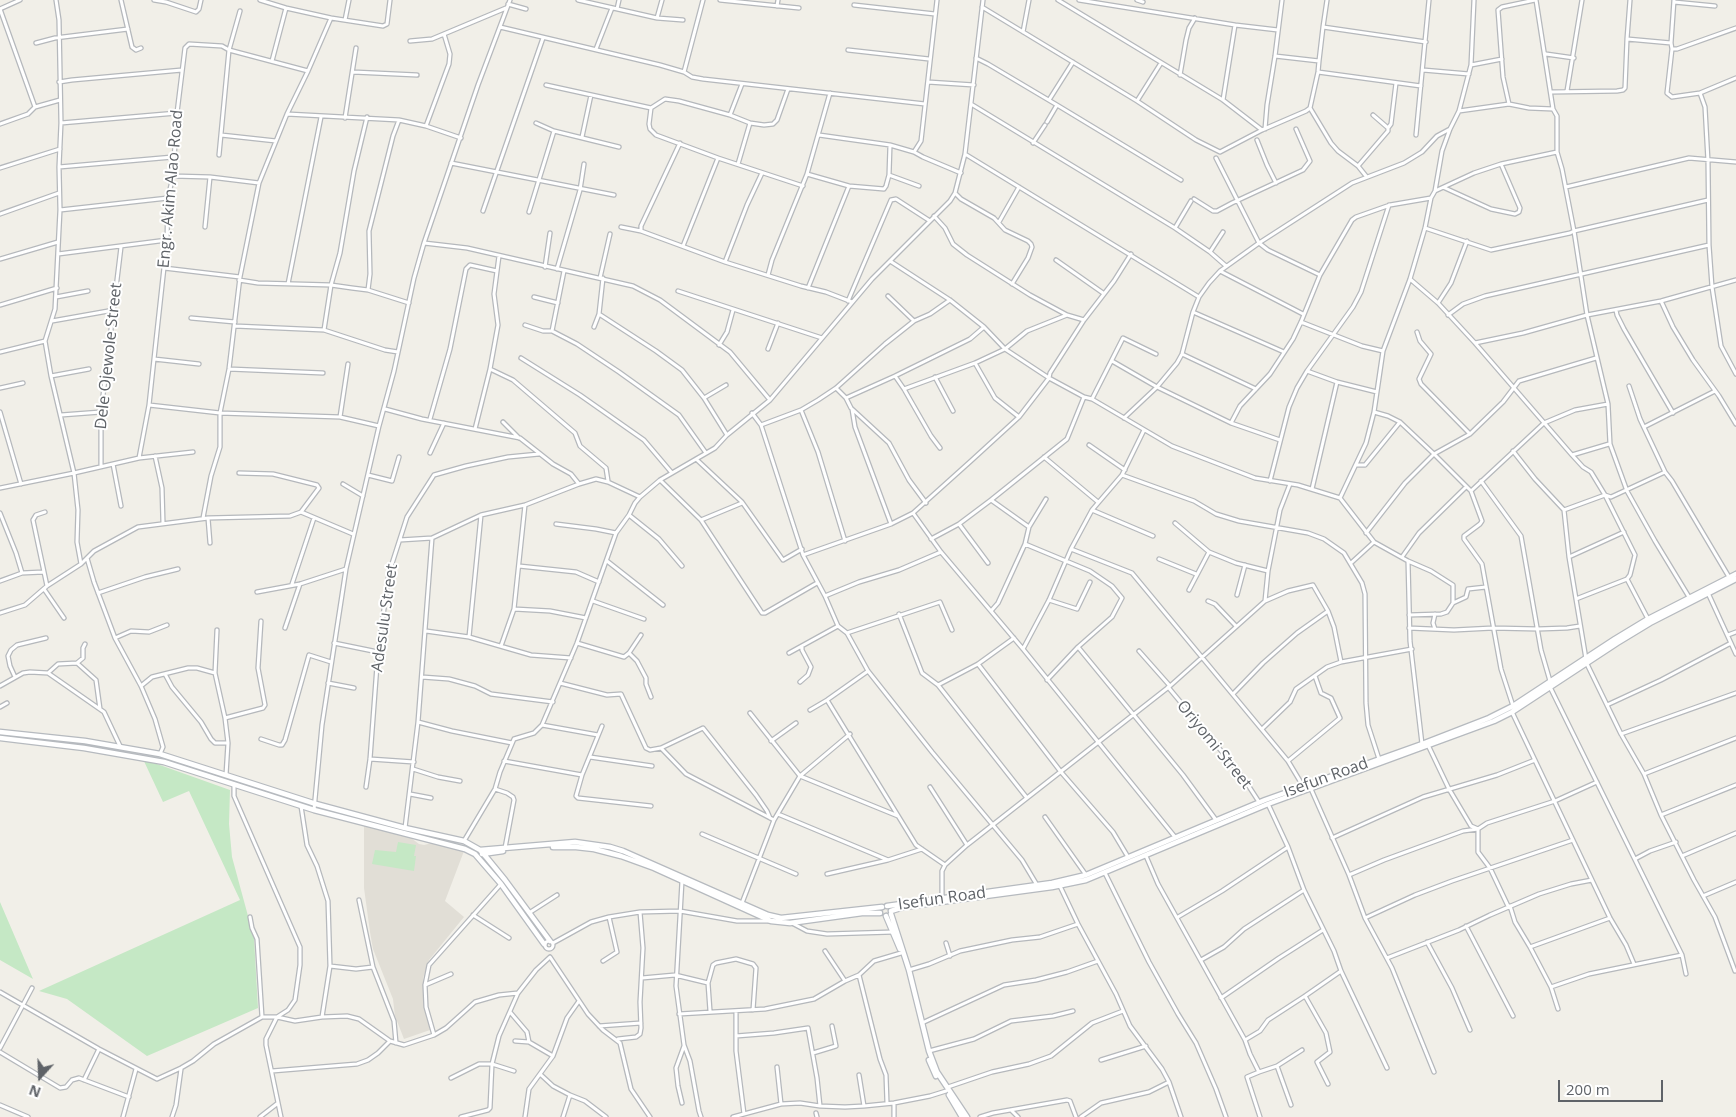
<!DOCTYPE html>
<html>
<head>
<meta charset="utf-8">
<style>
	body { margin:0 }
	#map { position:relative; width:1736px; height:1117px; overflow:hidden; background:#f1efe8; font-family:"Open Sans",sans-serif }
	canvas { display:block }
	.north { position:absolute; left:15px; top:1052px; width:50px; height:50px; -webkit-text-stroke:4px #fff; paint-order:stroke; rotate:200deg; font-size:14px; font-weight:700; line-height:20px; text-align:center; color:#5f6368 }
	.north::after { content:''; display:block; margin:auto; width:18px; height:22px; background:#5f6368; clip-path:polygon(50% 0,100% 100%,50% 72%,0 100%) }
	.scale { position:absolute; left:1558px; top:1080px; width:105px; height:22px; box-sizing:border-box; border:2px solid #5f6368; border-top:0; padding-left:6px; font-size:15px; line-height:18px; white-space:nowrap; color:#5f6368; -webkit-text-stroke:4px #fff; paint-order:stroke }
</style>
</head>
<body>
<div id="map">
<canvas width="1736" height="1117"></canvas>
<div class="north">N</div>
<div class="scale">200 m</div>
</div>
<script>
const ctx = document.querySelector('canvas').getContext('2d');
ctx.lineJoin = 'round';
function fillPath(path, color) { ctx.fillStyle = color; ctx.fill(path, 'evenodd'); }
const toPath = rows => new Path2D(rows.map(r => 'M' + r).join(''));
function stroke(path, color, width, dash) { ctx.strokeStyle = color; ctx.lineWidth = width; ctx.lineCap = dash ? 'butt' : 'round'; ctx.setLineDash(dash || []); ctx.stroke(path); }
function write(font, color, halo, rows, align = 'center') {
  ctx.font = font + ' "Open Sans",sans-serif'; ctx.lineWidth = 4; ctx.setLineDash([]); ctx.textBaseline = 'middle'; ctx.strokeStyle = halo; ctx.fillStyle = color; for (const [text, x, y, turn = 0] of rows) {
    ctx.save(); ctx.translate(x, y); ctx.rotate((+turn || 0) * Math.PI / 180); ctx.textAlign = isNaN(turn) ? turn : align; if (halo) ctx.strokeText(text, 0, 0); ctx.fillText(text, 0, 0); ctx.restore();
  }
}
fillPath(toPath([
	[364,824,411,838,419,844,424,845,432,843,464,851,445,901,464,917,429,960,423,978,423,993,430,1030,404,1039,395,1016,393,999,373,949,370,932,364,888]
]), '#e1ded6');
fillPath(toPath([
	[143,759,230,790,229,824,232,857,254,938,258,1008,147,1056,67,999,39,991,240,900,189,791,163,802],
	[398,842,416,845,414,856,416,856,414,871,372,864,375,850,396,852],
	[0,902,33,979,0,960]
]), '#c5e8c5');
const street = toPath([
	[56,0,59,20,61,123,59,167,60,210,55,309,45,341,51,376,74,473,78,510,77,542,81,564],
	[121,0,132,47,136,50,141,48],
	[154,0,166,2,196,12,199,9,201,0],
	[260,0,286,8,331,18,383,26,387,24,390,0],
	[578,0,657,18,683,20],
	[720,0,799,8],
	[1058,0,1223,100,1262,130],
	[1079,0,1235,25,1278,30],
	[1137,0,1143,2],
	[1327,0,1323,27,1426,42],
	[1536,0,1553,109,1557,116,1557,152,1562,169,1574,231,1587,315,1608,404,1610,444,1627,491,1655,541,1689,597],
	[1674,0,1671,43,1672,49,1677,49,1736,28],
	[1674,2,1715,6],
	[508,4,526,9],
	[854,5,935,14],
	[777,6,778,0],
	[982,7,1137,101,1196,140,1220,152,1262,130,1306,111,1310,108,1318,72,1319,61,1275,56],
	[0,9,35,107],
	[0,9,20,0],
	[617,9,619,0],
	[657,18,662,0],
	[345,20,349,0],
	[500,27,660,65,684,72,692,77,703,79,925,104],
	[1023,32,1029,0],
	[1627,39,1671,43],
	[410,41,432,39,506,8],
	[36,43,55,38,128,29],
	[596,49,612,8],
	[1672,49,1667,93,1672,97,1700,93,1736,78],
	[848,50,929,59],
	[1546,54,1574,58],
	[976,58,988,64,1057,105,1181,180],
	[272,61,286,8],
	[1319,61,1323,27],
	[1471,65,1502,59],
	[1423,70,1469,74],
	[353,72,417,75],
	[684,72,703,0],
	[1318,72,1421,86],
	[1180,75,1186,40,1189,28,1195,18],
	[59,82,72,80,182,70],
	[928,82,974,85],
	[546,85,651,108,665,99,679,101,730,115,750,123,764,125,773,124,777,120,788,89],
	[1567,91,1582,0],
	[1552,92,1617,91,1623,90,1625,88,1627,39,1630,0],
	[1700,93,1705,107,1708,161,1709,245,1712,287,1721,346,1736,374],
	[1049,100,1073,62],
	[1223,100,1235,25],
	[1137,101,1161,63],
	[971,104,1175,228,1210,252,1226,266],
	[1509,104,1503,77,1498,10,1502,7,1535,0],
	[651,108,649,124,650,129,656,135,718,158,803,186],
	[1310,108,1331,143,1338,151,1358,166,1366,176],
	[1459,111,1509,104,1529,108,1553,109],
	[287,114,399,120,426,126,461,138],
	[730,115,742,84],
	[345,118,356,48],
	[1047,122,1057,105],
	[61,123,177,113],
	[536,123,554,131],
	[0,124,28,114,35,107,60,100],
	[426,126,449,64,450,54,444,34],
	[1388,128,1391,124,1396,83],
	[1265,129,1267,105,1275,56,1282,0],
	[221,135,276,141],
	[819,135,890,145,914,152,923,157,961,173],
	[1416,135,1429,0],
	[582,137,591,95],
	[1257,140,1267,165,1276,183],
	[680,143,641,226,641,231,725,262,801,286,826,292,852,302],
	[1033,143,1045,125],
	[914,152,921,141,937,0],
	[965,154,1199,297],
	[219,155,229,50,240,11],
	[1216,158,1259,243,1268,250,1320,275],
	[451,163,614,195],
	[738,164,750,123],
	[1358,166,1388,131,1388,128,1373,115],
	[59,167,173,157],
	[0,168,60,149],
	[807,174,849,186,884,189,886,186,889,175,890,145],
	[889,175,919,186],
	[173,176,210,177,259,183],
	[1566,187,1689,158,1736,162],
	[1445,188,1491,209,1515,214,1519,212,1520,208,1501,164],
	[1435,191,1474,173,1501,164,1557,152],
	[955,193,961,199,994,218,1005,230,1028,241,1031,244,1032,247,1028,258,1012,284],
	[1194,199,1213,211,1217,211,1232,203,1303,170,1310,161,1296,129],
	[60,210,168,198],
	[483,211,543,38],
	[529,212,554,131,619,147],
	[0,214,59,193],
	[934,216,945,228,953,244,967,255,1030,295,1067,315,1084,320],
	[999,222,1019,187],
	[205,227,210,177],
	[621,227,641,231],
	[1175,228,1191,201],
	[1425,228,1491,250,1570,233,1574,231,1708,200],
	[424,243,467,248,633,286,660,300,730,352,770,400],
	[683,246,718,158],
	[1210,252,1223,232],
	[58,254,167,240],
	[0,259,58,242],
	[1056,260,1103,293],
	[890,261,950,300,984,327,1005,349,1049,378,1084,397,1092,399,1172,446,1255,478,1298,485,1340,498,1374,542,1408,561,1431,571,1453,585,1453,603,1447,612,1441,614,1409,615],
	[725,262,747,205,762,173],
	[545,267,550,233],
	[164,268,240,277],
	[557,269,580,190,584,164],
	[1220,271,1303,314],
	[768,275,772,260,807,174,830,93],
	[600,278,610,234],
	[1410,279,1438,303,1475,343,1572,455,1583,467,1591,472,1605,495,1635,555,1630,575,1627,579,1576,599],
	[239,280,258,283,331,285,352,288,368,290,409,303],
	[288,284,321,117],
	[808,288,849,186],
	[368,290,370,274,369,231,393,136,399,120],
	[678,291,822,338],
	[888,296,914,321],
	[56,297,88,291],
	[534,297,558,303],
	[848,301,891,200,896,199,930,221],
	[1661,301,1673,327,1693,360,1719,396,1736,424],
	[1438,303,1451,283,1467,241],
	[0,305,57,288],
	[1616,310,1617,315,1624,329,1673,413],
	[1193,312,1284,352],
	[599,314,656,351,682,370,704,398,727,435],
	[1448,315,1463,304,1485,296,1709,245],
	[191,318,235,322],
	[52,321,114,310],
	[1301,322,1362,346,1383,351,1374,412],
	[525,325,543,331,552,331,564,271],
	[235,326,324,330,385,350,398,352],
	[594,327,599,314,603,278],
	[324,330,331,285,340,253,354,171,367,117],
	[552,331,577,344,619,372,679,415,706,453],
	[1417,332,1420,341,1431,354,1419,379,1421,384,1470,434],
	[1475,343,1523,333,1587,315,1661,301,1736,280],
	[719,345,727,332,733,310],
	[768,349,778,323],
	[1383,351,1410,279,1425,228,1431,198,1435,191,1442,151,1450,129,1459,111,1471,65,1474,0],
	[0,352,45,341],
	[1182,354,1256,389],
	[521,358,580,395,644,440,672,473],
	[154,359,199,364],
	[1112,361,1157,387,1231,423,1280,440],
	[975,363,995,398,1019,417],
	[229,369,323,373],
	[490,369,513,380,575,433,580,446,606,468,608,481],
	[1307,371,1337,382,1377,392],
	[51,376,89,369],
	[895,376,904,389,931,436,940,448],
	[935,377,953,411],
	[1629,386,1640,419,1665,472,1672,481,1729,577],
	[0,388,23,383],
	[836,388,846,398,851,408,889,443,909,480,926,503],
	[904,389,975,363,1005,349,1027,331,1067,315],
	[704,398,726,385],
	[846,398,895,376,970,339,984,327],
	[1092,399,1123,338,1156,354],
	[149,405,220,413,340,417,379,426],
	[385,409,422,419,520,438,553,464,571,474,579,484],
	[852,409,855,427,891,524],
	[801,410,818,452,845,541],
	[0,412,21,484],
	[752,413,761,425,803,555,825,596,838,626,847,633,868,671,932,752,1022,860,1037,885],
	[61,415,101,412],
	[340,417,348,364],
	[1124,418,1157,387,1177,363,1182,354,1193,312,1199,297,1209,283,1220,271,1259,243,1352,183,1404,163,1422,152,1437,136,1450,129],
	[430,419,450,349,466,269,470,265,497,271],
	[503,422,519,438],
	[1231,423,1240,406,1270,374,1293,339,1301,322,1320,275,1352,220,1356,217,1390,205,1431,198],
	[761,425,801,410,818,400,836,388,885,344,914,321,930,314,950,300],
	[1644,427,1715,391],
	[475,429,490,369,498,325,494,294,499,256],
	[1089,445,1125,470],
	[1513,451,1535,479,1564,510,1569,557,1586,659],
	[430,453,444,423],
	[1572,455,1609,444],
	[155,456,162,488,163,523],
	[1044,457,1098,502],
	[139,458,149,405,154,359,167,240,168,198,173,176,177,113,185,48,189,44,222,46,229,50,308,71],
	[696,459,742,502,783,560,802,549],
	[113,464,121,506],
	[1356,465,1365,465,1400,422],
	[101,466,101,412,121,247],
	[368,475,392,481,399,457],
	[1122,475,1194,501,1216,514,1239,521,1308,533,1324,539,1344,553,1362,583,1365,594,1366,703,1368,725,1379,759],
	[660,480,701,520,762,613,765,613,817,583],
	[1270,481,1289,407,1297,388,1307,371,1353,307,1361,292,1389,205],
	[1481,481,1521,536,1541,650,1550,681],
	[343,484,363,496],
	[0,488,74,473,139,458,193,452],
	[1312,489,1337,382],
	[1471,491,1544,423,1575,410,1608,404],
	[1340,498,1366,443,1374,412,1388,416,1400,422,1434,454,1470,434,1503,402,1519,381,1596,358],
	[991,500,1029,527],
	[1092,510,1153,536],
	[1564,510,1605,495,1611,497,1665,472],
	[45,512,36,515,33,520,47,586],
	[301,512,353,534],
	[0,513,16,553,22,573],
	[913,513,941,552,1023,649,1175,837],
	[629,515,659,539,682,566],
	[203,518,211,476,220,447,220,413,229,369,240,277,259,183,287,114,308,71,331,18],
	[208,518,210,543],
	[701,520,742,503],
	[1175,523,1209,552,1236,563,1268,571],
	[556,524,596,529,616,533],
	[959,524,988,563],
	[1366,533,1405,483,1434,454,1471,491,1482,521,1480,524,1464,536,1464,539,1482,564,1501,669,1513,706],
	[931,539,959,524,991,500,1067,439,1084,397],
	[400,540,432,538,481,515,525,505,579,484,596,479,608,482,640,497],
	[1025,544,1090,571,1112,586,1122,598,1112,617,1078,647,1047,680],
	[1071,549,1132,573,1288,761,1303,786],
	[803,555,891,524,913,513,972,460,1019,417,1049,378,1050,373,1084,320,1114,281,1131,254],
	[1402,557,1419,533,1466,487],
	[1569,557,1624,532],
	[87,558,94,582,115,638,141,686,155,719,163,747,160,754],
	[1159,559,1196,574],
	[607,561,663,605],
	[1408,561,1410,641,1422,744],
	[1351,563,1374,542],
	[519,566,576,572,599,582],
	[1627,579,1648,619],
	[0,581,22,573,43,572],
	[292,584,314,518],
	[44,589,64,618],
	[1189,590,1209,552],
	[257,592,300,584,346,569],
	[98,593,145,577,178,569],
	[1708,593,1736,654],
	[1237,595,1245,565],
	[825,596,859,582,899,570,941,552],
	[1049,600,1077,609,1090,582],
	[593,601,644,619],
	[1208,601,1215,604,1236,626],
	[1265,601,1268,571,1280,510,1290,484],
	[1453,603,1466,597,1468,589,1486,587],
	[514,609,550,611,586,618],
	[991,611,998,603,1004,590,1025,544,1029,527,1046,499],
	[0,613,25,605,47,586,81,564,94,551,138,527,208,518,290,516,301,512,319,488,317,485,273,474,239,473],
	[899,614,922,673,938,685,1027,798],
	[1435,614,1433,623,1435,629],
	[285,628,300,584],
	[1409,628,1454,630,1493,628,1538,629,1567,628,1580,626],
	[217,630,215,673,225,718,228,743,226,775],
	[426,631,469,637,531,655,571,658],
	[847,633,940,602,952,630],
	[1728,635,1736,632],
	[469,637,481,515],
	[115,638,131,631,149,632,167,625],
	[334,643,378,652],
	[577,643,624,657,629,653,641,635],
	[501,646,514,609,525,505],
	[1078,647,1183,775,1216,820],
	[1023,649,1049,600,1071,549,1092,510,1122,475,1144,430],
	[1139,651,1170,686],
	[629,653,637,661,646,678,646,684,651,697],
	[789,653,838,626],
	[77,663,83,658,83,648,85,644],
	[978,664,1061,772,1113,832,1128,857],
	[1587,664,1621,734,1644,774,1661,815,1694,880,1715,917,1735,971],
	[48,673,58,664,77,663,96,680,100,709],
	[165,674,172,687,201,722,211,739,215,743,228,743],
	[15,677,10,666,8,656,11,650,17,645,46,638],
	[422,677,449,679,475,686,491,694,553,702],
	[800,682,808,675,811,667,802,650,802,647],
	[328,683,354,688],
	[560,683,607,695,621,694,646,748,650,750,661,748,686,774,774,820],
	[938,685,978,664,1014,638],
	[0,686,23,673,30,672,48,673,104,712,120,746],
	[141,686,152,677,188,668,197,668,215,673],
	[1168,687,1233,765,1248,785,1259,802],
	[1550,687,1682,955,1686,974],
	[1233,694,1263,663,1297,633,1328,611],
	[827,700,916,845,945,865],
	[1607,705,1661,680,1731,643],
	[0,707,7,703],
	[810,710,827,700,868,671],
	[1512,712,1610,918,1626,945,1634,964],
	[750,713,800,776,898,816],
	[225,718,263,708,265,705,258,668,261,621],
	[418,722,452,731,512,743],
	[542,725,598,735],
	[602,726,582,775,576,796,578,798,651,806],
	[1262,729,1290,702,1296,689,1327,667,1341,662,1412,649],
	[1621,734,1736,693],
	[261,739,279,745,282,745,285,740,309,655,331,662],
	[771,741,796,723],
	[1428,745,1449,789,1471,826,1478,829,1478,852,1490,868,1508,906,1510,906,1515,922,1530,947,1551,987,1558,1009],
	[661,748,703,728,756,795,767,811,770,818],
	[590,757,652,766],
	[370,759,414,762],
	[504,761,582,775],
	[1288,761,1340,718,1331,698,1321,693,1315,676],
	[413,769,438,777,460,781],
	[1644,774,1736,738],
	[234,784,234,796,300,947,300,965,295,1000,288,1010,277,1017,266,1039,266,1045,281,1117],
	[366,787,370,759,378,652,389,573,407,517,434,475,466,466,508,457,539,454],
	[930,787,967,845],
	[495,789,507,793,513,797,514,800,505,848],
	[1311,789,1349,875,1365,918,1392,968,1434,1072],
	[410,794,431,798],
	[1268,804,1288,847,1304,890,1334,951,1341,971,1387,1068],
	[301,806,307,845,317,866,328,901,330,966,322,1017],
	[314,810,322,725,346,569,379,426,394,371,414,278,424,243,478,85,510,0],
	[778,814,888,860],
	[1661,815,1736,785],
	[1045,817,1086,875],
	[405,828,418,722,432,538],
	[702,834,796,874],
	[1332,838,1423,797,1497,775,1535,760],
	[464,841,495,789,500,772,514,739,534,733,542,725,577,643,616,533,629,515,635,503,640,497,660,480,715,448,727,435,770,400,872,279,950,201,955,193,965,154,983,0],
	[1146,856,1158,884,1245,1040,1250,1054,1259,1072],
	[1682,856,1736,833],
	[1635,859,1650,851,1676,842],
	[1105,873,1149,962,1178,1014,1196,1043,1216,1089,1226,1117],
	[827,874,888,860,922,849],
	[1349,875,1384,860,1463,831,1478,829,1487,823,1555,801,1597,782],
	[682,881,676,986,684,1045,690,1061,699,1111,701,1117],
	[1059,884,1078,924,1116,994,1130,1026,1162,1069,1169,1082,1181,1117],
	[1703,896,1736,882],
	[942,898,942,871,945,865,967,845,1170,686,1265,601,1288,591,1313,585,1328,611,1334,627,1341,662],
	[359,900,373,967,394,1021,396,1043],
	[742,903,774,820,800,776,850,734],
	[529,913,557,895],
	[473,915,509,938],
	[250,917,252,928,257,939,262,1017],
	[1178,917,1222,891,1288,847],
	[1365,918,1415,895,1452,881,1573,840],
	[792,923,807,931,827,934,893,932],
	[1466,926,1513,1016],
	'545 945a4 4 0 1 1 8 0a4 4 0 1 1-8 0Z',
	[1427,942,1452,988,1470,1030],
	[553,943,591,922,609,917,640,912,680,911,737,921,770,921],
	[946,943,950,956],
	[1530,947,1610,918],
	[825,951,845,981],
	[1387,958,1459,930,1490,915,1539,894,1571,884,1592,880],
	[1201,960,1224,947,1244,929,1304,890],
	[603,961,617,952,609,917],
	[330,966,356,969,373,967],
	[909,970,929,964,960,951,1012,940,1040,937,1078,924],
	[859,975,880,1059,886,1075,887,1103],
	[642,978,675,975,708,983],
	[425,985,451,974],
	[1551,987,1589,974,1682,955],
	[0,992,99,1049,157,1079,181,1068,193,1061,214,1044,262,1017,277,1017,295,1021,322,1017,347,1016,359,1019,390,1041,404,1045,434,1035,446,1028,475,1002,499,995,518,993],
	[1305,996,1326,1033,1330,1052,1317,1062,1328,1084],
	[1221,998,1279,958,1323,930],
	[710,1011,708,983,713,965,716,963,736,959,753,964,756,968,753,1010],
	[736,1011,736,1051,744,1114],
	[510,1012,527,1032,529,1042],
	[679,1014,765,1009,814,999,845,981,859,975,874,961,901,953],
	[922,1023,1004,985,1036,980,1067,972,1098,961],
	[599,1026,641,1023],
	[434,1035,426,1007,425,985,429,965,501,884],
	[736,1036,774,1033,808,1028,817,1078,820,1106],
	[618,1039,636,1037,640,1034,641,1028,640,1002,643,948,640,912],
	[1245,1040,1260,1031,1268,1020,1305,996,1341,971],
	[515,1041,529,1042,553,1056],
	[0,1048,32,988],
	[929,1051,974,1039,1011,1021,1053,1016,1073,1011],
	[0,1052,60,1088,66,1087,72,1080,79,1078,129,1097],
	[813,1053,836,1046,832,1026],
	[1101,1060,1146,1046],
	[1277,1066,1302,1050],
	[777,1067,781,1104],
	[272,1071,357,1064,368,1060,378,1053,390,1041],
	[540,1074,553,1086,570,1095,585,1101,606,1117],
	[859,1075,864,1106],
	[451,1078,479,1064,492,1064,514,1071],
	[84,1080,99,1049],
	[948,1087,992,1072,1029,1064,1051,1056,1092,1023,1123,1011],
	[682,1103,678,1086,676,1068,684,1046],
	[894,1103,894,1117],
	[0,1105,28,1117],
	[1011,1110,1018,1117],
	[816,1113,817,1117],
	[123,1117,136,1069],
	[172,1117,176,1105,181,1069],
	[260,1117,278,1103],
	[461,1117,488,1110,490,1108,492,1064,499,1036,518,993,536,970,550,957,588,1014,603,1030,620,1043,631,1089,650,1117],
	[525,1117,529,1089,553,1056,567,1018,579,1001],
	[563,1117,570,1095],
	[733,1117,781,1104,800,1103,820,1106,845,1107,864,1106,894,1103,930,1096,946,1091],
	[980,1117,993,1113,1067,1100,1070,1101,1076,1117],
	[1081,1117,1101,1103,1149,1092,1169,1082],
	[1260,1117,1247,1077,1259,1072,1277,1066,1291,1105]
]);
const secondary = toPath([
	[0,732,85,741,160,754,316,804,405,828,464,841,480,850,487,858,505,880,550,941],
	[0,738,84,748,164,762,314,810,465,849,475,854,501,884,544,944],
	[553,847,576,847,594,849,621,856,654,868,771,921,790,923,862,913,880,913],
	[480,850,575,842,610,847,623,851,768,915,781,918,882,907],
	[482,854,503,851],
	[887,906,1052,883,1086,875,1265,800,1422,744,1489,718,1513,706,1615,639,1648,619,1736,574],
	[891,911,904,907,1052,887,1086,880,1268,804,1494,721,1512,712,1617,643,1650,623,1736,579],
	[891,914,909,970,929,1051,937,1072,967,1117],
	[886,916,900,949],
	[929,1060,936,1076],
	[949,1095,962,1117]
]);
stroke(street, '#b5b8bc', 5.5);
stroke(secondary, '#b6babf', 7);
stroke(street, '#fff', 3);
stroke(secondary, '#fff', 4.5);
write('16px', '#5f6368', '#fff', [
	["Engr. Akim Alao Road",171,189,-85],
	["Dele Ojewole Street",109,356,-84],
	["Adesulu Street",385,618,-82],
	["Oriyomi Street",1214,745,51],
	["Isefun Road",1326,778,-20],
	["Isefun Road",942,899,-8]
]);
</script>
</body>
</html>
